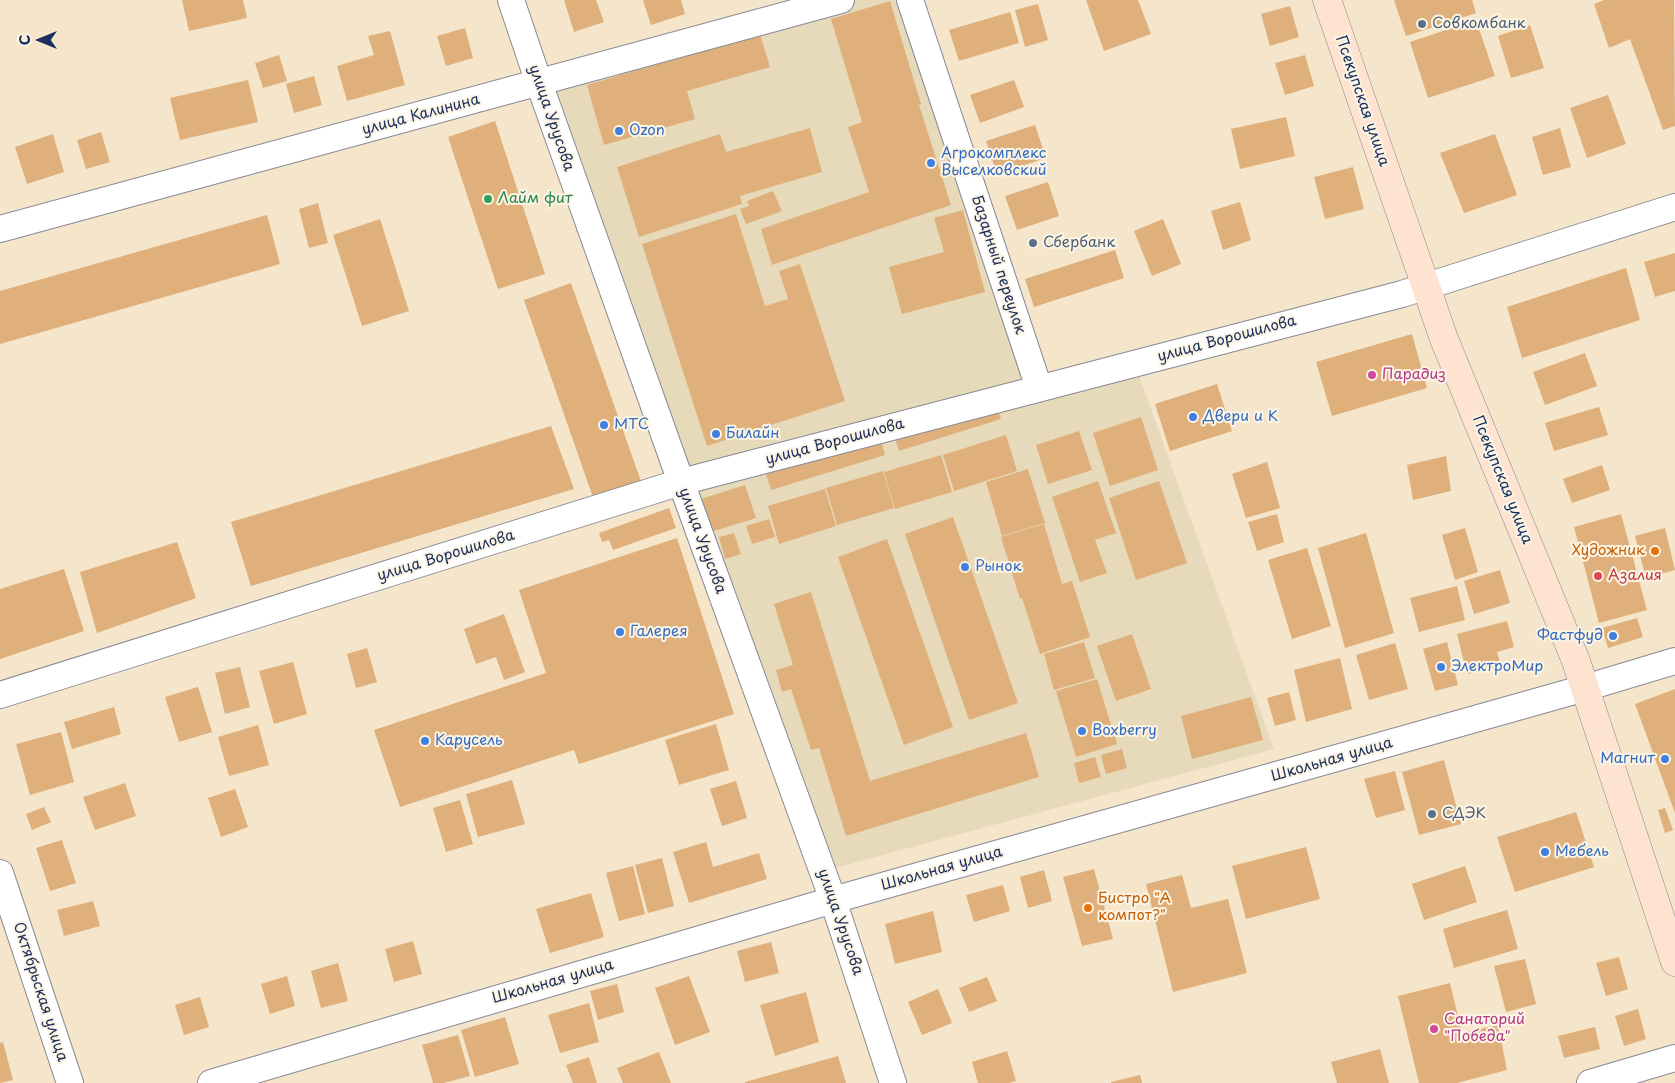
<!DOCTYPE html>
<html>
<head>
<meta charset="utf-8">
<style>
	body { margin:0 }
	#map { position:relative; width:1675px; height:1083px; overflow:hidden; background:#f4e5cb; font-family:"Playpen Sans",sans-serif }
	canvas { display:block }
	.north { position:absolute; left:15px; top:15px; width:50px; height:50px; -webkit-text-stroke:4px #fcf5e5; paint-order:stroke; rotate:270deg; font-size:14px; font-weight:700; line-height:20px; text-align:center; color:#1b2f5e }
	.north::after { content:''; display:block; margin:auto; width:18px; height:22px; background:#1b2f5e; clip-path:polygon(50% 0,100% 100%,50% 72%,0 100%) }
</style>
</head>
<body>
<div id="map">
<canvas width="1675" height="1083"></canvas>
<div class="north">С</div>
</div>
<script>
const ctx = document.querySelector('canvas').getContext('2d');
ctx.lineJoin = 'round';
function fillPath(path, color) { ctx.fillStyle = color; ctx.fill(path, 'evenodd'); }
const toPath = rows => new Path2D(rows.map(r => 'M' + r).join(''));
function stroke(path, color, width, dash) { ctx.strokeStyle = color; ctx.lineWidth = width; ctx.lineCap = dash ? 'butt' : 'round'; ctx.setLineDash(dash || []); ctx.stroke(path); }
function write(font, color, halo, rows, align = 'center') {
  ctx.font = font + ' "Playpen Sans",sans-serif'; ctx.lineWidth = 4; ctx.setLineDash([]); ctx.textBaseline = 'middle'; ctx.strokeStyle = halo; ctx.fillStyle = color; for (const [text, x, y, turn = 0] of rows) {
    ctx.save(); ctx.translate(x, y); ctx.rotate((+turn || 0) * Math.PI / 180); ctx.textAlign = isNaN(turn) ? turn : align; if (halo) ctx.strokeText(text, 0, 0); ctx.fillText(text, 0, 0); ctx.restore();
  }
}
fillPath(toPath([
	[850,0,910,0,1030,384,1131,354,1274,749,831,869,549,92]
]), '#e6daba');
fillPath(toPath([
	[182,0,243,0,247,18,189,31],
	[564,0,596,0,604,22,574,32],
	[643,0,681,0,685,14,651,25],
	[1086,0,1138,0,1151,34,1104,51],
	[1394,0,1472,0,1476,13,1406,36],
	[1604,0,1674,0,1675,126,1663,130,1630,39,1609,48,1594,4],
	[890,1,921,104,919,105,951,205,772,265,761,229,869,192,848,127,862,122,831,19],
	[1038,4,1048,40,1025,47,1015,10],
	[1290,6,1299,37,1270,46,1261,14],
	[1010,12,1019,43,959,61,949,30],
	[1476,20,1495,76,1428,98,1410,42],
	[1530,25,1544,68,1511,78,1498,36],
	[465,28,473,58,446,66,437,36],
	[390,31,405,85,347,101,337,66,374,55,368,36],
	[760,34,770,67,687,91,695,119,604,145,587,85],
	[279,55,287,81,263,88,255,63],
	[1305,55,1314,86,1285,95,1275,63],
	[314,76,322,105,294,113,286,84],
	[248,80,258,122,180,140,170,98],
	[1014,80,1024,107,980,123,970,95],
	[1608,95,1626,144,1587,158,1570,108],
	[1286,117,1295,156,1240,169,1231,129],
	[495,121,545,274,498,289,448,137],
	[1035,125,1046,158,997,174,986,141],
	[810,128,822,172,740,196,742,204,639,237,617,167,720,134,726,152],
	[1560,128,1571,167,1543,175,1532,137],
	[101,132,110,162,86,169,77,140],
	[53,134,64,172,27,184,15,147],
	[1495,134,1517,195,1464,213,1440,153],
	[1353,167,1364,209,1325,219,1314,177],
	[1048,182,1059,216,1017,230,1005,196],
	[773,191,782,211,746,224,740,209,749,206,747,201],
	[1240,202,1251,240,1223,250,1211,211],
	[318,203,328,243,309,248,299,209],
	[963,210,985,292,902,314,889,267,944,252,934,218],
	[736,214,765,306,788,299,779,271,800,264,845,401,707,446,642,244],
	[267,215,280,264,0,344,0,291],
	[380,219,409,311,362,326,333,235],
	[1163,219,1181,264,1152,276,1134,231],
	[1115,250,1124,278,1034,307,1025,279],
	[1675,253,1675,291,1655,297,1644,262],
	[1626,268,1640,320,1522,358,1507,307],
	[571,283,643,487,595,503,524,300],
	[1412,334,1427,388,1332,416,1316,362],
	[1585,353,1597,386,1545,405,1533,372],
	[1217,384,1232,431,1170,451,1155,404],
	[996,404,1001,419,899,451,894,435],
	[1599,407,1608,435,1554,451,1545,423],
	[1141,417,1158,470,1110,486,1093,433],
	[551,426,574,489,251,586,231,522],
	[1079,431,1092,470,1048,484,1036,445],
	[1006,435,1017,471,954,491,943,455],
	[881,440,885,455,771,490,766,474],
	[941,455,952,492,895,509,884,472],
	[1446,456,1451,491,1413,500,1407,465],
	[1267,462,1280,508,1246,518,1232,474],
	[1602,465,1610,490,1572,503,1563,479],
	[1028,469,1045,523,1002,536,986,482],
	[883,471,894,508,837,525,826,488],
	[1098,481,1116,533,1095,540,1107,573,1080,582,1052,497],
	[1159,481,1187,563,1136,580,1109,498],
	[745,485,756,518,711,532,701,499],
	[825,489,836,526,779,544,768,506],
	[669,508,676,528,613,550,609,540,602,542,599,533],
	[1277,514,1284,542,1257,551,1248,522],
	[1621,514,1647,610,1599,623,1574,527],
	[953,517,1018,703,969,720,905,534],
	[769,519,775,537,752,544,746,526],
	[1044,524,1062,584,1072,581,1090,637,1040,654,1022,598,1020,599,1001,537],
	[1465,528,1478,572,1455,580,1442,535],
	[1665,528,1675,570,1646,578,1635,536],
	[734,533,741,554,725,559,719,537],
	[1366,533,1394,633,1345,648,1318,548],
	[677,538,734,714,579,764,574,750,400,807,374,730,546,673,519,590],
	[887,539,953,727,904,745,838,557],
	[177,542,196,598,97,633,80,572],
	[1307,548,1331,626,1292,639,1268,560],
	[64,569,84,631,0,659,0,589],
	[1500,570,1510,603,1474,614,1464,581],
	[1457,586,1465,620,1419,632,1410,598],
	[811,592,870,781,1026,733,1039,777,846,836,819,748,811,750,791,689,782,692,776,670,793,665,774,604],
	[504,614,525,672,504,680,496,657,476,664,464,629],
	[1637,618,1643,637,1608,648,1602,628],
	[1507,621,1514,647,1497,652,1501,666,1467,674,1457,634],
	[1132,634,1151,689,1116,701,1097,646],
	[1084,642,1095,678,1054,690,1044,654],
	[1447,642,1458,685,1435,691,1423,649],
	[1395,643,1408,689,1369,700,1356,655],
	[367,648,377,682,356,688,347,654],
	[1340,658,1352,709,1306,722,1294,670],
	[293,662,307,714,274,724,259,671],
	[240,667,250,707,225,714,215,673],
	[1097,679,1117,744,1076,757,1056,691],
	[198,687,212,732,179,742,165,697],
	[1675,689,1675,813,1635,704],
	[1289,692,1296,720,1275,726,1267,698],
	[1251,697,1263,740,1192,759,1181,716],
	[114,707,121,734,72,749,64,722],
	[716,724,729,770,679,785,665,740],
	[258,725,269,765,229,776,218,737],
	[61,732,74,782,30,795,16,744],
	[1122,749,1127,768,1106,774,1101,755],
	[1095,757,1101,777,1079,783,1074,763],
	[1444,760,1461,824,1419,835,1402,772],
	[1395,771,1405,810,1376,818,1364,779],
	[512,780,525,824,478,837,466,794],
	[736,781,747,818,722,826,710,789],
	[125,783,136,816,95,830,83,797],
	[235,789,248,827,221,837,208,798],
	[460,800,473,844,446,852,433,808],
	[44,807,51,822,32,830,26,814],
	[1665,808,1673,830,1665,833,1658,810],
	[1576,812,1594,867,1515,892,1497,837],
	[62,840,76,883,50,891,36,848],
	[706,842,713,867,759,853,767,879,689,903,673,852],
	[1306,847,1320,899,1246,919,1232,866],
	[662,858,674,906,648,913,635,865],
	[633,866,645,914,619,921,606,873],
	[1465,866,1477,902,1424,920,1412,884],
	[1094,869,1113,939,1082,946,1063,877],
	[1044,870,1052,901,1028,908,1020,877],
	[1182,875,1191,908,1228,899,1247,973,1173,992,1146,884],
	[1003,885,1010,911,974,922,966,895],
	[591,893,604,937,550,953,536,909],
	[93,901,100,926,64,936,57,910],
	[1507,910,1518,949,1454,968,1443,929],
	[933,911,942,952,895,964,885,924],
	[413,941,422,974,394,982,385,949],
	[771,942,779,973,745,982,737,951],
	[1619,957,1628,989,1606,996,1596,963],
	[1525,959,1536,1004,1506,1012,1494,966],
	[338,963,348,1001,321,1008,311,971],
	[287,976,295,1006,270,1014,261,984],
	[689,976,710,1032,675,1045,655,988],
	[987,977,997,1001,969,1012,959,988],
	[1450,983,1462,1033,1498,1025,1507,1070,1457,1083,1419,1083,1398,996],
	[617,984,624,1012,598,1020,590,991],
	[938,989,952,1023,922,1035,908,1002],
	[806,992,819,1042,775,1056,760,1005],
	[200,997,209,1027,184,1035,175,1005],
	[589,1003,599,1042,560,1053,548,1015],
	[1638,1009,1646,1039,1624,1046,1615,1016],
	[505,1017,519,1064,475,1077,461,1030],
	[1595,1027,1600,1049,1564,1058,1558,1036],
	[458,1035,470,1076,444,1083,433,1083,422,1045],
	[3,1042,13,1080,0,1083,0,1043],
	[1380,1049,1389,1083,1337,1083,1331,1062],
	[1007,1051,1016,1081,1009,1083,978,1083,972,1062],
	[659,1052,671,1083,623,1083,617,1068],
	[838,1056,846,1083,745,1083,745,1082],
	[589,1057,597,1083,573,1083,566,1065],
	[1140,1075,1142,1083,1111,1083,1111,1082]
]), '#dfb07b');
const street = toPath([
	[511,0,539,83,681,482,833,900,893,1083],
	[910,0,1039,388],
	[0,229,841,0],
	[0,695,681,482,1402,294,1675,207],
	[0,873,70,1083],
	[211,1083,833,900,1585,688,1675,661],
	[1590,1083,1675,1058]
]);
const secondary = toPath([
	[1327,0,1444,339,1576,661,1675,962]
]);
stroke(street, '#888a94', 28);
stroke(secondary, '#888a94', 29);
stroke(street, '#fff', 26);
stroke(secondary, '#fee3d1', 28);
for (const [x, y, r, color] of [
	[1422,24,5,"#5c6f8a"],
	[619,131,5,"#3f7fe0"],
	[931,163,5,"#3f7fe0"],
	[488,199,5,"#2e9e5b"],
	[1033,243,5,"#5c6f8a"],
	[1372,375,5,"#d1479c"],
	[1193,417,5,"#3f7fe0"],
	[604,425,5,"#3f7fe0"],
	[716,434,5,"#3f7fe0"],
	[1655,551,5,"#e8710a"],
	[965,567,5,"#3f7fe0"],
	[1598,576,5,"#e0444e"],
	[620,632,5,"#3f7fe0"],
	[1613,636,5,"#3f7fe0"],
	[1441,667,5,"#3f7fe0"],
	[1082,731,5,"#3f7fe0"],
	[425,741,5,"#3f7fe0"],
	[1665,759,5,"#3f7fe0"],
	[1432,814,5,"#5c6f8a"],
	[1545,852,5,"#3f7fe0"],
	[1088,908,5,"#e8710a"],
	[1434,1029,5,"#d1479c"]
]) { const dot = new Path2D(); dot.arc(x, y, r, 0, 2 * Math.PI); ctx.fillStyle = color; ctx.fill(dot); stroke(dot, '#fcf5e5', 2); }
write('15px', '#4e5e75', '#fcf5e5', [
	["Совкомбанк",1432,24],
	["Сбербанк",1043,243],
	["СДЭК",1442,814]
], 'left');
write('15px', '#1b2f5e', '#fcf5e5', [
	["Псекупская улица",1362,101,71],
	["улица Калинина",421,115,-15],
	["улица Урусова",551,118,71],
	["Базарный переулок",998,265,72],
	["улица Ворошилова",1227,339,-15],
	["улица Ворошилова",835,442,-15],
	["Псекупская улица",1502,480,68],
	["улица Урусова",702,541,70],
	["улица Ворошилова",446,556,-17],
	["Школьная улица",1332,760,-16],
	["Школьная улица",942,869,-16],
	["улица Урусова",840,922,71],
	["Школьная улица",553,982,-16],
	["Октябрьская улица",40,992,72]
]);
write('15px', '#366cbe', '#fcf5e5', [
	["Ozon",629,131],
	["Агрокомплекс",941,154],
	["Выселковский",941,171],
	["Двери и К",1203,417],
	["МТС",614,425],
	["Билайн",726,434],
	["Рынок",975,567],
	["Галерея",630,632],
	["Фастфуд",1603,636,"right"],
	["ЭлектроМир",1451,667],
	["Boxberry",1092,731],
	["Карусель",435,741],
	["Магнит",1655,759,"right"],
	["Мебель",1555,852]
], 'left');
write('15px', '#27864d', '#fcf5e5', [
	["Лайм фит",498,199]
], 'left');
write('15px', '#b23c85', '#fcf5e5', [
	["Парадиз",1382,375],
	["Санаторий",1444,1020],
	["\"Победа\"",1444,1037]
], 'left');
write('15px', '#c56008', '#fcf5e5', [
	["Художник",1645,551],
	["Бистро \"А",1098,899,"left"],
	["компот?\"",1098,916,"left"]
], 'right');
write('15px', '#be3a42', '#fcf5e5', [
	["Азалия",1608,576]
], 'left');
</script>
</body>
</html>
